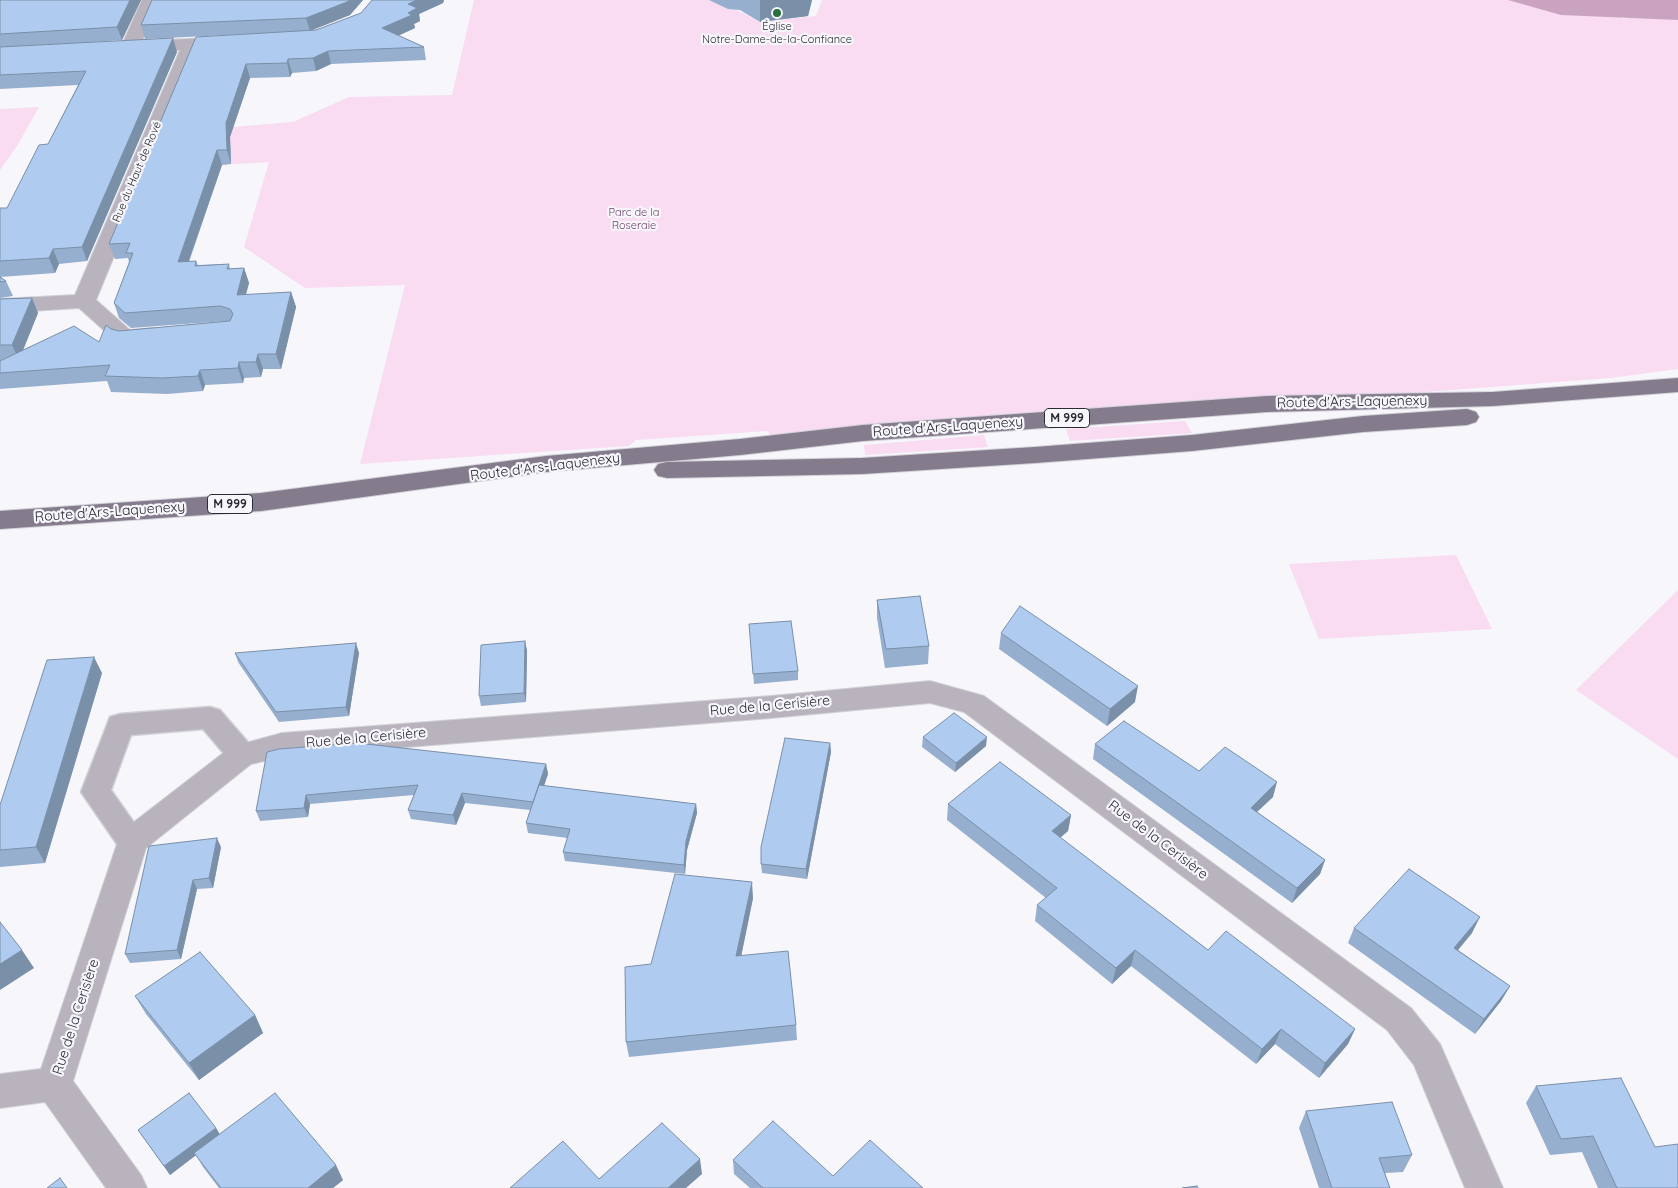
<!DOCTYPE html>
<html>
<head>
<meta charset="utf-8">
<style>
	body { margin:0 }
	canvas { display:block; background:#f6f6fb }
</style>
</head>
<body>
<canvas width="1678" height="1188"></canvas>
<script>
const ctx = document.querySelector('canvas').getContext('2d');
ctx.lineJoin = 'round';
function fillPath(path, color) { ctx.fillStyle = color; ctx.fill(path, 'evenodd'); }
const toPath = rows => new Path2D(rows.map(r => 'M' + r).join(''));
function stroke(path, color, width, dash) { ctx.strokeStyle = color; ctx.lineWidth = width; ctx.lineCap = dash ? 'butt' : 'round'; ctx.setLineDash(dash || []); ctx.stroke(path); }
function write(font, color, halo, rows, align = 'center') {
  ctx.font = font + ' Quicksand,sans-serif'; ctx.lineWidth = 4.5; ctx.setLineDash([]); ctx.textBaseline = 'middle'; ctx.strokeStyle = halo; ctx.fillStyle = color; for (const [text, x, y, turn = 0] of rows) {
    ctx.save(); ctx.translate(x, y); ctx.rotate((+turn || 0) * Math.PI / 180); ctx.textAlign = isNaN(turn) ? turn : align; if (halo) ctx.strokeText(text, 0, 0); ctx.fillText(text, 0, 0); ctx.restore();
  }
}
fillPath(toPath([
	[474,0,717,0,760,22,816,16,822,0,1597,0,1623,19,1678,8,1678,369,1610,378,1267,404,771,435,767,431,636,440,629,446,360,464,405,285,305,288,244,247,269,162,155,169,163,133,293,122,349,97,452,95],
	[39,107,17,146,0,170,0,109],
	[1185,421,1192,433,1070,441,1066,429],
	[984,435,988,447,865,455,864,445],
	[1456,555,1492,629,1319,639,1289,564],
	[1678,590,1678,759,1576,690]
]), '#f9dbf2');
fillPath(toPath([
	[1508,0,1678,0,1678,20,1561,15]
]), '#caa3c1');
const service = toPath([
	[210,707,220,710,252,747,256,755,252,763,242,766,232,763,203,729,131,735,111,790,147,841,143,850,132,853,121,850,81,792,110,717,120,714,210,707]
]);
const minor = toPath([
	[142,0,160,0,142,41,231,37,237,38,240,42,237,46,231,47,199,49,96,300,130,330,151,328,159,330,163,335,159,340,151,342,125,344,117,342,79,308,0,313,0,299,75,295,180,50,137,52,124,51,121,47,142,0],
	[930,681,984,696,1411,1008,1440,1044,1503,1188,1465,1188,1414,1065,1387,1030,964,712,930,703,771,718,282,757,251,764,146,848,73,1081,141,1175,147,1188,106,1188,45,1102,0,1108,0,1074,41,1069,121,832,231,747,282,733,771,696,930,681]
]);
const primary = toPath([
	[1678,378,1678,392,1493,406,1267,412,863,441,740,455,546,472,261,511,0,529,0,511,261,493,546,456,740,439,863,425,1267,396,1493,392,1678,378],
	[1467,409,1476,412,1479,417,1476,422,1467,425,1363,432,1192,451,1035,463,862,474,667,478,658,476,654,470,658,464,667,462,862,458,1035,447,1192,435,1363,416,1467,409]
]);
stroke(service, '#d1d1d7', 3);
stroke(minor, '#d1d1d7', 2);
stroke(primary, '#d1d1d7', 2);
fillPath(service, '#b8b3bd');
fillPath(minor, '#b8b3bd');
fillPath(primary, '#847b8d');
fillPath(toPath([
	[0,0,141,0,122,40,67,44,177,52,87,261,59,264,55,273,0,277,0,208,7,208,48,144,78,85,0,89],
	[152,0,363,0,350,15,312,30,316,30,361,13,372,0,444,0,443,3,419,14,420,21,414,24,415,28,398,36,424,47,426,60,331,64,316,71,292,73,290,77,250,78,230,137,231,164,222,165,189,262,196,261,198,265,229,264,230,269,244,268,249,283,246,295,291,292,296,307,281,369,263,369,261,377,244,378,243,383,205,385,203,391,167,394,111,392,107,381,0,389,0,299,32,298,38,313,23,350,99,342,111,329,119,331,226,321,131,328,119,318,114,303,129,262,128,258,115,259,109,244,248,34,145,39,141,25],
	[709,0,812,0,808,16,760,22,740,10,728,9],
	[0,277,6,281,13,296,0,298],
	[877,600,929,646,928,664,885,668,877,618],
	[749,624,798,671,798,680,754,684],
	[1001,633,1135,702,1107,726,999,649],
	[525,641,527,651,526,702,481,706,479,696],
	[235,653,359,653,349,716,279,722,238,662],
	[102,673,45,863,0,867,0,805],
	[923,737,986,746,955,772,922,747],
	[830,743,831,752,807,879,762,873,761,864],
	[1095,744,1199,771,1273,797,1257,812,1325,860,1320,874,1292,903,1093,759],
	[267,752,546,764,548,774,544,786,696,804,697,813,687,850,685,874,565,861,563,852,568,838,528,833,526,823,530,810,465,803,456,825,411,819,408,810,414,795,310,804,308,817,260,821,256,811],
	[948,804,1071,815,1068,831,1060,838,1208,950,1355,1029,1348,1044,1319,1078,1275,1044,1256,1064,1131,966,1112,984,1035,921,1037,905,1046,898,947,820],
	[221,847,213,888,197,889,181,959,130,963,125,954],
	[753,898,741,956,796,1025,797,1040,629,1057,626,1042,651,964],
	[1354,928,1472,933,1458,950,1510,986,1501,1001,1475,1034,1348,943],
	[135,996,255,1015,263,1033,199,1080,146,1014],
	[1536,1086,1655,1147,1678,1188,1598,1188,1582,1152,1550,1155,1526,1103],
	[1306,1111,1412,1155,1403,1172,1385,1173,1390,1188,1319,1188,1299,1128],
	[216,1128,219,1134,343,1180,333,1188,219,1188,203,1167,196,1155,170,1175,138,1130],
	[733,1160,833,1176,923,1188,750,1188,734,1174]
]), '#96afce');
fillPath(toPath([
	[130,0,141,0,122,40,117,27],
	[349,0,363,0,350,15,310,31,306,18],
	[417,0,444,0,443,3,419,14,420,21,414,24,415,28,384,42,382,28,408,4],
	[760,0,812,0,808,16,760,22],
	[173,38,177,52,87,261,82,247],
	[328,51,331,64,316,71,313,58],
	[288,59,292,73,290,77,287,63],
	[246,64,250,78,230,137,231,164,227,150,226,123],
	[217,150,222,165,183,277,178,262],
	[53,249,59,264,55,273,49,258],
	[244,268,249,283,241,311,237,295],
	[291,292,296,307,281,369,276,354],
	[32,298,38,313,19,360,12,345],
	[258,354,263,369,261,377,256,362],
	[239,362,244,378,243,383,238,368],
	[200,370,205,385,203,391,198,376],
	[525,641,527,651,526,702,524,693],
	[356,643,359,653,349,716,346,707],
	[94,657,102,673,45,863,36,847],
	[1138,686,1135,702,1107,726,1110,709],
	[987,737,986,746,955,772,956,763],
	[830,743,831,752,807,879,806,869],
	[546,764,548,774,535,811,533,802],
	[1277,782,1273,797,1246,822,1251,808],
	[462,793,465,803,456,825,453,815],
	[306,795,310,804,308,817,304,808],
	[696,804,697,813,687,850,685,874,684,865,686,841],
	[1071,815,1068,831,1049,847,1052,831],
	[217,838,221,847,213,888,209,878],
	[1325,860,1320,874,1292,903,1297,888],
	[193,880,197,889,181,959,177,950],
	[752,882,753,898,738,972,736,956],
	[1480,917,1472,933,1447,963,1454,948],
	[22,950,34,968,0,990,0,964],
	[1135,950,1131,966,1112,984,1116,968],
	[1510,986,1501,1001,1475,1034,1484,1019],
	[255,1015,263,1033,199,1080,189,1063],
	[1281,1029,1275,1044,1256,1064,1262,1049],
	[1355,1029,1348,1044,1319,1078,1325,1063],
	[216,1128,221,1136,170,1175,164,1166],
	[700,1159,702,1174,686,1188,668,1188],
	[336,1165,343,1180,333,1188,308,1188]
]), '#7a8fa8');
const building = toPath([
	[0,0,130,0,117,27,0,34,0,0],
	[152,0,349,0,347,2,306,18,141,25,152,0],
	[372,0,417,0,408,4,417,8,408,13,412,15,382,28,424,47,328,51,313,58,288,59,287,63,246,64,226,123,227,150,217,150,178,262,196,261,195,266,229,264,227,269,244,268,237,295,291,292,276,354,258,354,256,362,239,362,238,368,200,370,198,376,162,378,105,376,110,365,0,373,0,361,74,326,99,342,106,325,111,329,119,331,230,321,233,314,230,309,220,306,125,313,114,303,133,253,126,253,130,243,109,244,196,37,316,30,361,13,372,0],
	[173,38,82,247,53,249,49,258,0,261,0,208,7,208,39,145,48,144,86,71,0,75,0,47,173,38],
	[0,277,6,281,0,282,0,277],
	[32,298,12,345,0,345,0,299,32,298],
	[920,596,929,646,886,649,877,600,920,596],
	[1020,606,1138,686,1110,709,1001,633,1020,606],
	[791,621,798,671,753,674,749,624,791,621],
	[525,641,524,693,479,696,481,645,525,641],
	[356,643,346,707,276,712,235,653,356,643],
	[94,657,36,847,0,850,0,805,47,660,94,657],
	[954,713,987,737,956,763,923,737,954,713],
	[1124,721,1199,771,1225,747,1277,782,1251,808,1325,860,1297,888,1095,744,1124,721],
	[785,738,830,743,806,869,761,864,761,847,785,738],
	[357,743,546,764,533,802,462,793,453,815,408,810,418,785,306,795,304,808,256,811,267,752,279,749,357,743],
	[1000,762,1071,815,1052,831,1208,950,1226,931,1355,1029,1325,1063,1281,1029,1262,1049,1135,950,1116,968,1037,905,1057,888,948,804,1000,762],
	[539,785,696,804,686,841,684,865,563,852,570,829,526,823,539,785],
	[217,838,209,878,193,880,177,950,125,954,149,846,217,838],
	[1409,869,1480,917,1454,948,1510,986,1484,1019,1354,928,1409,869],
	[675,874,752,882,736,956,788,951,796,1025,626,1042,625,967,651,964,675,874],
	[0,922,22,950,0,964,0,922],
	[200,952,255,1015,189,1063,135,996,200,952],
	[1621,1078,1655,1147,1678,1144,1678,1188,1617,1188,1593,1136,1561,1139,1536,1086,1621,1078],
	[189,1093,216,1128,164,1166,138,1130,189,1093],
	[275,1093,336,1165,308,1188,221,1188,194,1153,275,1093],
	[1392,1102,1412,1155,1379,1158,1390,1188,1332,1188,1306,1111,1392,1102],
	[773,1121,833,1176,870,1140,923,1188,763,1188,733,1160,773,1121],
	[662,1123,700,1159,668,1188,510,1188,563,1141,599,1179,662,1123],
	[60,1178,67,1188,47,1188,60,1178],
	[1197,1186,1198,1188,1182,1188,1197,1186]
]);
fillPath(building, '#afccf0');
stroke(building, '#7a8fa8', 1);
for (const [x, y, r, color] of [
	[777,13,5,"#2a703c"]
]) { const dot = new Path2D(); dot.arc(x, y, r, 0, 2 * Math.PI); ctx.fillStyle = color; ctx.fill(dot); stroke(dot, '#f6f6fb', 2); }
write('11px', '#292a33', '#f6f6fb', [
	["Église",777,27],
	["Notre-Dame-de-la-Confiance",777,40]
]);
write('11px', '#292a33', '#f6f6fb', [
	["Rue du Haut de Rové",137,172,-67]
]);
write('11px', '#713f67', '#f6f6fb', [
	["Parc de la",634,213],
	["Roseraie",634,226]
]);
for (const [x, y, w] of [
	[1067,418,45],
	[230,504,45]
]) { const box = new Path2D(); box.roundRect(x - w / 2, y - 9.5, w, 19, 4); ctx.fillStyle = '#f6f6fb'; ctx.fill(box); stroke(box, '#292a33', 1); }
write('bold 12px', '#292a33', null, [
	["M 999",1067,418],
	["M 999",230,504]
]);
write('14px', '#292a33', '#f6f6fb', [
	["Route d'Ars-Laquenexy",1352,402,-1],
	["Route d'Ars-Laquenexy",948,427,-4],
	["Route d'Ars-Laquenexy",545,467,-7],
	["Route d'Ars-Laquenexy",110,512,-4],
	["Rue de la Cerisière",770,706,-5],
	["Rue de la Cerisière",366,738,-5],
	["Rue de la Cerisière",1158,840,37],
	["Rue de la Cerisière",76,1017,-72]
]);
</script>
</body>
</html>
